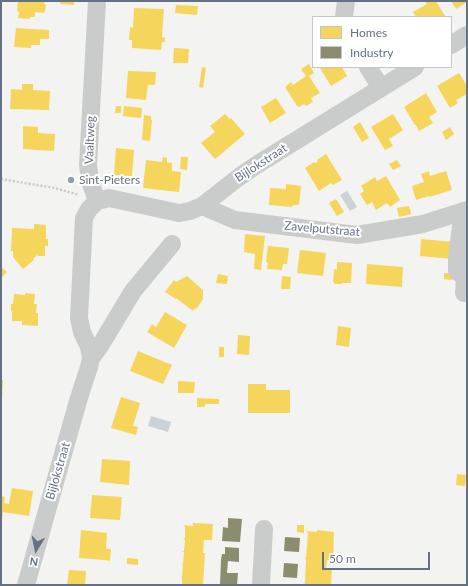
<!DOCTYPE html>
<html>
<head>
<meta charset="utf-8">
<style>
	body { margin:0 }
	#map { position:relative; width:468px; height:586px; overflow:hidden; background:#f3f3f1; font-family:Lato,sans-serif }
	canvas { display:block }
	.frame { position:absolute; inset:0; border:2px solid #627282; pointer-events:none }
	.legend { position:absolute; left:312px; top:16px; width:140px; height:52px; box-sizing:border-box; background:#fff; border:1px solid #c0c7cd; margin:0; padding:5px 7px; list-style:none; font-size:12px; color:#627282 }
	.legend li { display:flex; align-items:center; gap:8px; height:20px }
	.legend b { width:20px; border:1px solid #c0c7cd }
	.north { position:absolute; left:16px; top:530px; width:40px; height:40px; -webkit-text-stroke:3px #fff; paint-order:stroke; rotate:190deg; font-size:11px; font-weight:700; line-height:16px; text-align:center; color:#627282 }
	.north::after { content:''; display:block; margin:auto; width:14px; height:18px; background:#627282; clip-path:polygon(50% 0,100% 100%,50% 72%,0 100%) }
	.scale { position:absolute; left:322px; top:552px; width:108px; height:18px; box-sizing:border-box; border:2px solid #627282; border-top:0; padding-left:5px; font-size:12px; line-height:14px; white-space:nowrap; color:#627282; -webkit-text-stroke:3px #fff; paint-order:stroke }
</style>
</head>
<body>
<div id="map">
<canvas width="468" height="586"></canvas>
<div class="frame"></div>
<ul class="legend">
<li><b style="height:11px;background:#f6d55c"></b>Homes</li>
<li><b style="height:11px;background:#8c8c6e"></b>Industry</li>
</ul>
<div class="north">N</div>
<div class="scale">50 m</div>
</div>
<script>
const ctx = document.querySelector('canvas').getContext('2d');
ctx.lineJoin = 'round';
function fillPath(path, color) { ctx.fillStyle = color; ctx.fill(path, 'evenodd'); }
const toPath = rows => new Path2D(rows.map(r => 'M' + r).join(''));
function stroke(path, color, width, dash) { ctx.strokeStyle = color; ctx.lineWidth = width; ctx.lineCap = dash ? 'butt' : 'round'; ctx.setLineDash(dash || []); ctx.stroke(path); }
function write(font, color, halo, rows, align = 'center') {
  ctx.font = font + ' Lato,sans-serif'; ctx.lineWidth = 4; ctx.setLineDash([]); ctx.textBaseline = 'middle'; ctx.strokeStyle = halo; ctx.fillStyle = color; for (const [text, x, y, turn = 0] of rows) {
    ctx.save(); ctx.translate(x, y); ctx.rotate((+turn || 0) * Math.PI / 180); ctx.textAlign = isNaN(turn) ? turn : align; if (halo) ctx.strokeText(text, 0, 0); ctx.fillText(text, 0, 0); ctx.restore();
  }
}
fillPath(toPath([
	[347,191,357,207,350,211,340,195],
	[151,416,171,422,168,432,148,426]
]), '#cbd3d6');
fillPath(toPath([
	[18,1,45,1,44,4,46,5,45,11,44,13,35,12,35,17,30,17,30,19,18,18,19,12,17,11],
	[61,1,74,1,74,5,60,4],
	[425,1,436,1,445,16,443,17,416,17,413,12,427,4],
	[451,1,466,1,467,2,456,9],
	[176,5,198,6,197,15,175,13],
	[134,8,164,9,162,37,165,38,165,42,162,42,161,50,132,48,132,40,129,40,130,27,133,28],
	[16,28,49,30,49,39,40,39,40,45,31,45,31,48,14,47],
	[174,48,189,49,188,63,173,63],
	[309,64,314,73,309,76,320,93,311,98,313,102,306,106,304,104,299,107,298,106,297,106,285,87,291,82,293,85,306,76,301,69],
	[202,67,206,68,203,88,199,87],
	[321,67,342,67,347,76,331,86,320,68],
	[128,71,156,72,155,85,148,85,146,100,126,98],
	[459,73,467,86,467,94,456,100,458,103,450,108,437,86],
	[22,84,33,84,33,90,50,91,49,110,10,109,11,89,22,90],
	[426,93,437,112,429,117,433,123,419,131,416,125,415,125,404,107],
	[276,98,286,113,270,123,261,107],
	[116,106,121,106,121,113,115,113],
	[124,106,142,108,141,118,123,116],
	[225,114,230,119,231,118,245,134,215,159,201,143,215,132,210,126],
	[393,114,403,130,389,139,393,146,385,150,371,127],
	[144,115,151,116,151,120,152,120,150,141,142,140],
	[360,122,369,138,362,142,353,127],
	[23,126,38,127,38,133,55,134,54,151,23,149],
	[450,127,454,134,446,140,442,132],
	[116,148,134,150,132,176,114,175],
	[326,154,342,180,333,185,331,183,319,191,305,168,314,162,315,163,318,162,317,160],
	[163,157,167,158,167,162,172,163,172,171,181,172,179,192,143,188,146,160,162,162],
	[181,157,188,157,187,170,180,169],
	[397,160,401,166,393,170,389,164],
	[429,171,430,176,446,171,452,190,429,197,429,196,416,200,412,186,424,182,421,174],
	[386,176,400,200,390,207,387,203,376,210,372,202,367,205,360,194,364,191,361,186,375,177,377,181],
	[286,184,301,186,299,205,293,205,292,207,269,205,270,188,286,189],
	[336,199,344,212,337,216,329,203],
	[409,206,411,214,399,217,397,208],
	[34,224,46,225,46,239,48,239,48,246,45,246,45,256,38,256,37,255,33,259,34,260,23,269,13,257,13,251,11,251,12,228,34,229],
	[245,234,265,236,261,270,254,269,255,254,244,252],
	[421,239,454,242,453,259,420,256],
	[268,246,289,248,287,264,283,264,282,270,267,269,268,263,266,262],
	[300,250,326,253,323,276,297,273],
	[337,262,352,263,351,283,342,283,342,284,334,284,334,282,333,282,334,269,337,270],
	[367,264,403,267,402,287,366,284],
	[453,264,452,280,444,279,444,273,449,273],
	[1,267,7,272,1,278],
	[218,274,228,276,227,284,216,283],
	[187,276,203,290,203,299,200,304,196,309,195,308,193,311,176,298,176,299,165,292,174,280,176,282],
	[282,276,291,277,290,289,281,289],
	[25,293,35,294,34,304,37,304,36,313,38,313,38,326,22,325,22,321,12,321,12,311,11,311,11,304,13,304,14,294,25,295],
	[165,312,187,325,174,348,147,332,152,324,156,327],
	[338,326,351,328,349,347,336,345],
	[238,335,250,336,249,355,237,354],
	[219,347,224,347,224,357,219,357],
	[138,351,172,365,163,384,130,371],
	[1,380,3,380,2,398,1,398],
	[178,381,195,382,194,393,178,393],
	[248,384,266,384,266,390,290,390,290,413,248,413],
	[121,397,140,403,133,426,138,427,136,435,111,428],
	[197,398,219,399,219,404,205,404,205,407,197,407],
	[102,459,130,461,129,485,100,482],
	[457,474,466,475,465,486,456,485],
	[12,488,33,491,29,516,3,512,2,520,1,520,1,496,5,497,4,503,9,504],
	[92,495,122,497,120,520,90,518],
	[193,523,213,524,212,540,204,540,203,553,205,553,203,585,182,585,182,579,181,577,182,577,183,565,181,563,183,564,184,552,182,551,184,551,185,540,183,538,185,538,185,527,183,525,193,526],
	[297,525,304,525,304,533,297,532],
	[81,530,107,533,106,549,111,549,110,561,105,560,79,558],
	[317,530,334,532,333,561,327,560,326,569,332,569,331,585,303,585,305,583,306,560,305,558,306,557,308,533,306,531,317,532],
	[127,558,138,559,138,565,127,564],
	[69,570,86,571,85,585,67,585]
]), '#f6d55c');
fillPath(toPath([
	[228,518,242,519,240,542,222,541,223,527,228,528],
	[285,537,300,538,299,552,284,551],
	[225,547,239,548,239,562,228,561,227,573,238,573,237,585,220,585,221,560,222,554,225,554],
	[284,563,298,564,297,578,283,577]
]), '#8c8c6e');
stroke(toPath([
	[1,179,55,188,79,195]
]), '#c8c9c9', 2.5, [2, 2]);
stroke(toPath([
	[344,17,346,1],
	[451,45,467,35],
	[368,67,381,88],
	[97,201,109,198,179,213,190,211,202,206,239,177,258,164,415,67],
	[202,206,235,220,357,235,423,224,467,210],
	[463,211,457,258,457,271,465,278,464,293],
	[91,358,100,346,133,291,172,244],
	[26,585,78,401,89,367,91,358,89,347,82,332,79,318,84,218,89,209,97,201,90,181,88,165,97,1],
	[261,585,264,529]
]), '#cacccc', 18);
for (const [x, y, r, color] of [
	[71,180,4,"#959fa9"]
]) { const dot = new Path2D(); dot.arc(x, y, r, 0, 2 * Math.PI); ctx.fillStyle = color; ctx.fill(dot); stroke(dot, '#fff', 1.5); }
write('12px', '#627282', '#fff', [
	["Vaaltweg",90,140,-88],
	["Bijlokstraat",261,163,-33],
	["Zavelputstraat",322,229,5],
	["Bijlokstraat",58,471,-74]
]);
write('12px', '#627282', '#fff', [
	["Sint-Pieters",79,180]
], 'left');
</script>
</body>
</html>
